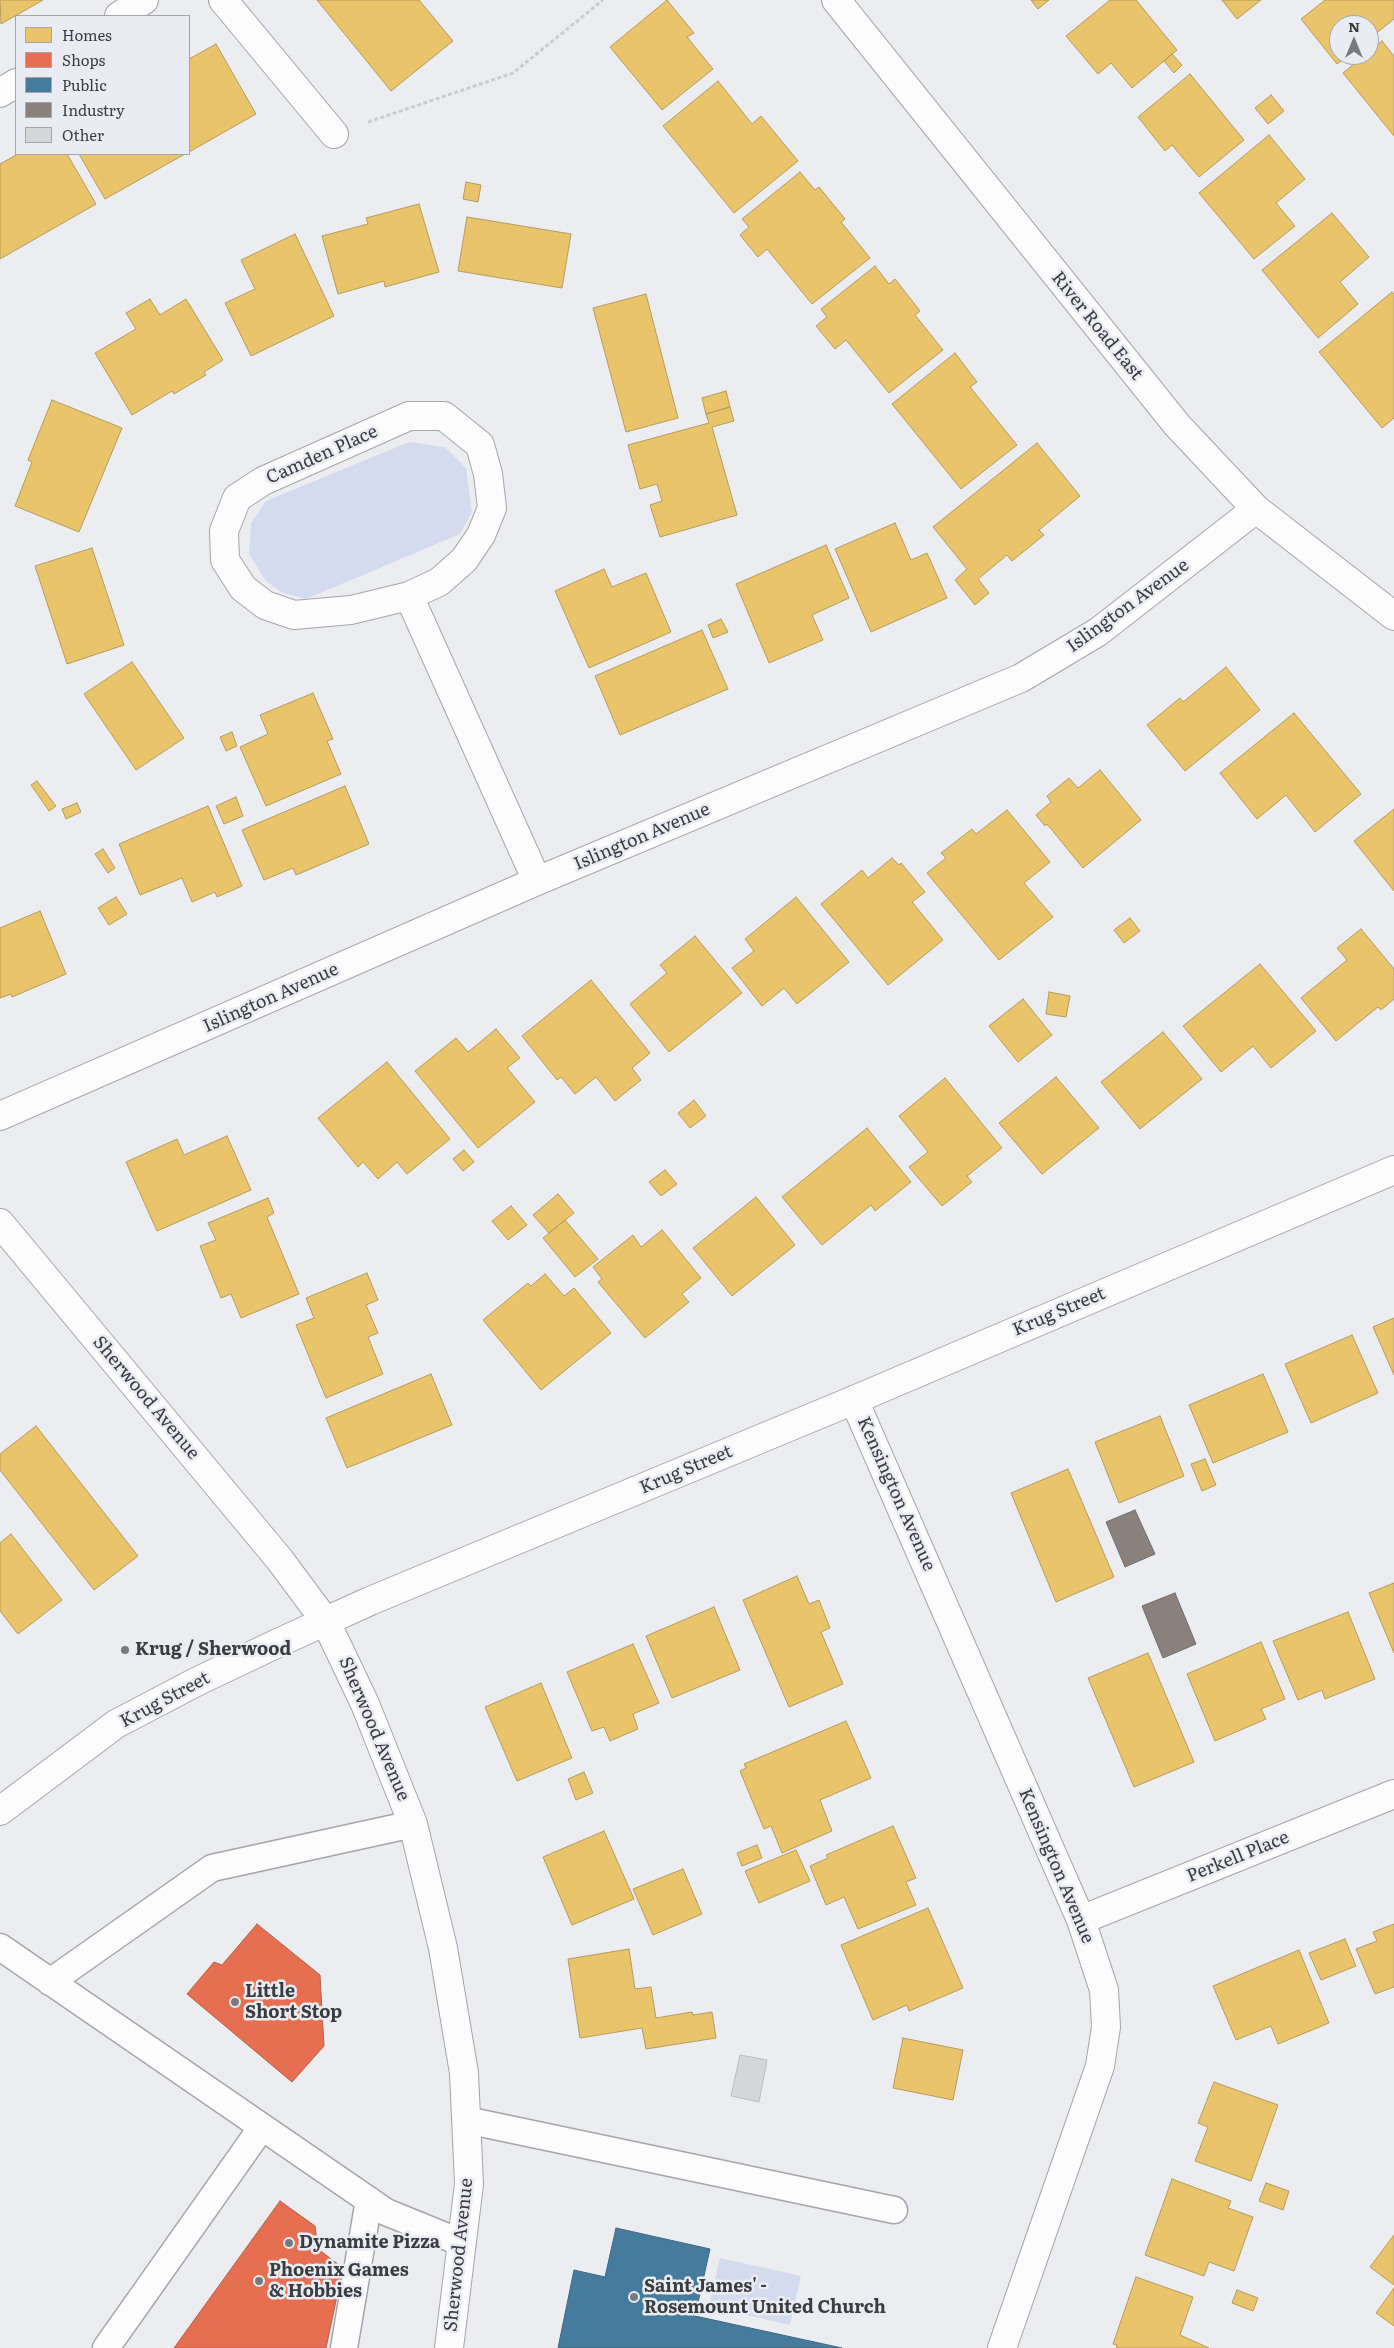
<!DOCTYPE html>
<html>
<head>
<meta charset="utf-8">
<style>
	body { margin:0 }
	#map { position:relative; width:1394px; height:2348px; overflow:hidden; background:#ebedf1; font-family:Literata,serif }
	canvas { display:block }
	.legend { position:absolute; left:15px; top:15px; width:175px; height:140px; box-sizing:border-box; background:#e9ecf3; border:1px solid #a3a6ab; margin:0; padding:6px 9px; list-style:none; font-size:15px; color:#3b3c3f }
	.legend li { display:flex; align-items:center; gap:10px; height:25px }
	.legend b { width:25px; border:1px solid #a3a6ab }
	.north { position:absolute; left:1329px; top:15px; width:50px; height:50px; box-sizing:border-box; background:#e9ecf3; border:1px solid #a3a6ab; border-radius:50%; rotate:0deg; font-size:14px; font-weight:700; line-height:20px; text-align:center; color:#3b3c3f }
	.north::after { content:''; display:block; margin:auto; width:18px; height:22px; background:#797a7d; clip-path:polygon(50% 0,100% 100%,50% 72%,0 100%) }
</style>
</head>
<body>
<div id="map">
<canvas width="1394" height="2348"></canvas>
<ul class="legend">
<li><b style="height:14px;background:#e9c46a"></b>Homes</li>
<li><b style="height:14px;background:#e76f51"></b>Shops</li>
<li><b style="height:14px;background:#457b9d"></b>Public</li>
<li><b style="height:14px;background:#8a817c"></b>Industry</li>
<li><b style="height:14px;background:#d4d6d9"></b>Other</li>
</ul>
<div class="north">N</div>
</div>
<script>
const ctx = document.querySelector('canvas').getContext('2d');
ctx.lineJoin = 'round';
function fillPath(path, color) { ctx.fillStyle = color; ctx.fill(path, 'evenodd'); }
const toPath = rows => new Path2D(rows.map(r => 'M' + r).join(''));
function stroke(path, color, width, dash) { ctx.strokeStyle = color; ctx.lineWidth = width; ctx.lineCap = dash ? 'butt' : 'round'; ctx.setLineDash(dash || []); ctx.stroke(path); }
function write(font, color, halo, rows, align = 'center') {
  ctx.font = font + ' Literata,serif'; ctx.lineWidth = 5; ctx.setLineDash([]); ctx.textBaseline = 'middle'; ctx.strokeStyle = halo; ctx.fillStyle = color; for (const [text, x, y, turn = 0] of rows) {
    ctx.save(); ctx.translate(x, y); ctx.rotate((+turn || 0) * Math.PI / 180); ctx.textAlign = isNaN(turn) ? turn : align; if (halo) ctx.strokeText(text, 0, 0); ctx.fillText(text, 0, 0); ctx.restore();
  }
}
fillPath(toPath([
	[409,442,445,447,466,468,472,512,460,534,306,599,281,592,266,581,249,554,251,523,266,501],
	[720,2258,801,2276,790,2325,709,2306]
]), '#d4dbef');
const homes = toPath([
	[0,0,43,0,1,24,0,0],
	[317,0,419,0,453,41,391,91,317,0],
	[667,0,694,33,687,37,713,69,662,110,610,47,667,0],
	[1031,0,1049,0,1038,9,1031,0],
	[1110,0,1136,0,1177,50,1132,88,1111,63,1098,74,1066,36,1110,0],
	[1222,0,1261,0,1237,19,1222,0],
	[1325,0,1394,0,1394,19,1369,39,1369,25,1339,25,1339,55,1349,55,1337,64,1301,19,1325,0],
	[1382,41,1394,56,1394,136,1343,73,1365,55,1369,55,1369,52,1382,41],
	[216,44,256,114,189,152,189,59,216,44],
	[1172,54,1182,65,1174,73,1164,61,1172,54],
	[1190,74,1244,140,1199,177,1172,145,1165,151,1138,117,1190,74],
	[718,81,752,124,761,116,798,161,734,213,663,126,718,81],
	[1271,95,1284,111,1268,124,1255,108,1271,95],
	[1269,135,1305,179,1276,203,1295,226,1254,259,1199,193,1269,135],
	[18,154,67,154,96,204,0,259,0,164,18,154],
	[79,154,185,154,105,199,79,154],
	[800,172,815,190,819,187,845,219,841,222,870,258,812,304,767,249,758,257,740,235,749,227,742,219,800,172],
	[466,182,481,185,478,202,463,199,466,182],
	[419,204,439,272,385,287,384,281,338,294,322,236,368,224,366,218,419,204],
	[1332,213,1369,257,1340,282,1358,304,1318,338,1262,270,1332,213],
	[467,217,571,234,562,288,458,271,467,217],
	[295,234,334,316,251,356,225,303,255,289,241,260,295,234],
	[875,266,889,284,895,279,920,311,915,315,943,350,889,393,846,340,835,349,816,326,827,317,821,309,875,266],
	[1392,292,1394,294,1394,418,1382,428,1319,352,1392,292],
	[646,294,678,418,626,432,593,308,646,294],
	[150,299,160,315,186,299,223,360,204,372,206,375,174,394,172,391,132,415,95,353,136,329,126,313,150,299],
	[955,353,977,382,970,387,1017,445,961,489,892,404,955,353],
	[726,391,730,407,706,414,702,398,726,391],
	[52,400,122,428,79,532,15,506,32,462,28,460,52,400],
	[730,407,734,421,712,427,737,515,660,537,650,505,662,501,657,484,640,489,628,445,709,423,706,414,730,407],
	[1037,443,1080,496,1039,530,1044,535,1012,561,1007,555,978,579,989,593,975,605,955,580,967,569,933,527,1037,443],
	[895,523,911,560,927,553,947,598,871,632,835,549,895,523],
	[826,545,849,598,812,615,823,640,769,663,736,584,826,545],
	[92,548,124,645,67,664,35,566,92,548],
	[604,569,612,587,646,573,671,632,589,668,555,591,604,569],
	[721,619,728,632,713,638,708,625,721,619],
	[702,630,728,689,620,735,595,676,702,630],
	[132,662,184,738,136,770,84,694,132,662],
	[1226,667,1260,710,1185,771,1147,725,1180,698,1183,702,1226,667],
	[313,693,333,739,327,741,341,774,266,806,240,747,268,734,260,715,313,693],
	[1294,713,1361,794,1315,832,1286,795,1257,819,1220,773,1294,713],
	[232,732,237,746,226,751,220,737,232,732],
	[1100,770,1141,820,1083,868,1047,824,1045,826,1036,815,1051,802,1047,796,1069,778,1078,788,1100,770],
	[37,781,56,806,49,811,31,785,37,781],
	[345,786,369,844,296,875,293,868,264,880,242,830,345,786],
	[236,797,243,816,224,824,216,806,236,797],
	[77,803,81,812,66,819,62,809,77,803],
	[208,806,242,886,217,897,215,892,192,902,182,878,140,895,119,844,208,806],
	[1394,809,1394,891,1354,841,1394,809],
	[1007,810,1050,862,1024,883,1053,917,999,960,927,873,946,858,941,853,972,829,976,834,1007,810],
	[103,849,115,868,108,873,95,854,103,849],
	[892,858,899,865,901,863,925,892,912,902,943,940,888,985,821,904,862,870,868,878,892,858],
	[116,897,127,914,109,925,98,908,116,897],
	[796,897,849,962,797,1004,784,988,762,1006,732,968,754,951,745,939,796,897],
	[40,911,66,974,12,997,11,994,0,998,0,928,40,911],
	[1130,918,1140,931,1124,943,1114,930,1130,918],
	[1361,929,1394,969,1394,999,1381,1010,1378,1007,1336,1041,1301,998,1347,960,1337,948,1361,929],
	[695,936,742,993,669,1052,630,1004,667,973,660,965,695,936],
	[1260,964,1316,1031,1271,1068,1253,1046,1221,1072,1183,1026,1260,964],
	[591,980,650,1053,632,1068,641,1080,615,1101,596,1077,575,1094,561,1077,557,1080,522,1036,591,980],
	[1049,992,1070,996,1066,1017,1046,1014,1049,992],
	[1023,999,1052,1035,1018,1062,989,1026,1023,999],
	[496,1029,520,1058,507,1068,535,1102,478,1148,415,1071,456,1038,468,1052,496,1029],
	[1163,1032,1202,1079,1140,1129,1101,1082,1163,1032],
	[387,1062,450,1139,407,1174,397,1162,378,1179,363,1162,358,1167,318,1118,387,1062],
	[1056,1077,1099,1128,1042,1174,999,1123,1056,1077],
	[945,1078,1002,1148,967,1176,972,1182,942,1206,909,1167,928,1152,899,1116,945,1078],
	[694,1100,706,1116,690,1128,678,1113,694,1100],
	[867,1128,911,1182,875,1211,871,1205,822,1245,782,1197,867,1128],
	[227,1136,251,1190,157,1231,126,1162,177,1139,184,1155,227,1136],
	[464,1150,474,1162,463,1171,453,1159,464,1150],
	[665,1170,677,1184,661,1196,649,1182,665,1170],
	[558,1194,574,1213,549,1233,533,1215,558,1194],
	[756,1197,795,1245,732,1296,693,1248,756,1197],
	[268,1198,274,1213,267,1217,299,1294,241,1318,231,1294,221,1298,200,1246,216,1240,208,1223,268,1198],
	[511,1206,527,1225,508,1240,492,1221,511,1206],
	[565,1220,598,1259,575,1277,543,1238,565,1220],
	[662,1230,701,1278,682,1294,689,1302,645,1338,598,1282,602,1279,593,1267,633,1235,641,1247,662,1230],
	[367,1273,378,1300,366,1305,378,1333,368,1337,383,1374,326,1398,296,1325,314,1318,306,1298,367,1273],
	[545,1274,564,1296,574,1288,611,1333,541,1390,483,1320,528,1283,531,1286,545,1274],
	[1394,1318,1394,1375,1373,1327,1394,1318],
	[1352,1335,1378,1393,1311,1423,1285,1364,1352,1335],
	[431,1374,452,1425,347,1468,326,1418,431,1374],
	[1263,1374,1288,1432,1213,1463,1189,1405,1263,1374],
	[1160,1416,1184,1476,1119,1503,1095,1442,1160,1416],
	[36,1426,138,1556,94,1590,0,1470,0,1454,36,1426],
	[1205,1459,1216,1485,1202,1491,1191,1464,1205,1459],
	[1068,1469,1114,1577,1056,1602,1011,1493,1068,1469],
	[11,1534,62,1600,18,1634,0,1611,0,1543,11,1534],
	[797,1576,809,1604,819,1600,830,1628,821,1632,843,1684,789,1707,743,1600,797,1576],
	[1394,1583,1394,1653,1369,1593,1394,1583],
	[714,1607,740,1670,672,1698,646,1636,714,1607],
	[1348,1612,1375,1679,1325,1699,1322,1690,1298,1700,1273,1641,1348,1612],
	[1261,1642,1285,1699,1261,1709,1266,1719,1215,1741,1187,1674,1261,1642],
	[633,1644,659,1703,633,1714,638,1729,610,1741,604,1727,592,1731,567,1672,633,1644],
	[1148,1653,1194,1762,1134,1787,1088,1678,1148,1653],
	[541,1683,572,1758,517,1781,485,1707,541,1683],
	[846,1721,871,1778,820,1800,832,1831,782,1853,771,1826,764,1829,740,1771,746,1768,744,1764,846,1721],
	[584,1772,593,1793,576,1800,568,1779,584,1772],
	[893,1826,916,1878,906,1882,916,1905,858,1929,844,1897,826,1905,810,1866,828,1858,826,1855,893,1826],
	[604,1831,634,1899,572,1925,543,1857,604,1831],
	[757,1845,762,1858,742,1866,737,1853,757,1845],
	[796,1850,810,1881,759,1903,745,1871,796,1850],
	[683,1869,702,1914,653,1935,633,1889,683,1869],
	[928,1908,963,1988,909,2011,907,2005,873,2020,841,1945,928,1908],
	[1394,1924,1394,1987,1375,1994,1356,1949,1377,1941,1373,1932,1394,1924],
	[1345,1939,1356,1966,1321,1980,1309,1953,1345,1939],
	[629,1949,635,1989,651,1987,656,2018,692,2012,693,2015,712,2012,716,2038,646,2049,642,2028,580,2038,568,1959,629,1949],
	[1299,1950,1329,2023,1278,2044,1271,2026,1236,2040,1213,1986,1299,1950],
	[903,2038,963,2050,953,2100,893,2088,903,2038],
	[1214,2082,1278,2105,1251,2181,1195,2161,1208,2127,1198,2123,1214,2082],
	[1172,2179,1231,2201,1228,2208,1253,2217,1234,2271,1209,2262,1204,2276,1145,2255,1172,2179],
	[1266,2183,1289,2191,1283,2210,1259,2201,1266,2183],
	[1394,2235,1394,2285,1370,2267,1394,2235],
	[1136,2277,1193,2297,1180,2335,1209,2348,1116,2348,1117,2345,1113,2344,1136,2277],
	[1394,2288,1394,2326,1376,2313,1394,2288],
	[1237,2290,1258,2298,1253,2311,1232,2303,1237,2290]
]);
fillPath(homes, '#e9c46a');
stroke(homes, '#b59b5d', 1);
const shops = toPath([
	[257,1924,320,1975,324,2046,292,2082,187,1994,214,1962,222,1965,257,1924],
	[280,2201,315,2226,318,2249,343,2268,326,2348,174,2348,280,2201]
]);
fillPath(shops, '#e76f51');
stroke(shops, '#b3604c', 1);
const public = toPath([
	[616,2228,710,2249,695,2316,842,2348,558,2348,574,2270,605,2277,616,2228]
]);
fillPath(public, '#457b9d');
stroke(public, '#426881', 1);
const industry = toPath([
	[1135,1510,1155,1554,1125,1567,1106,1522,1135,1510],
	[1175,1593,1196,1644,1163,1658,1142,1606,1175,1593]
]);
fillPath(industry, '#8a817c');
stroke(industry, '#726c6a', 1);
const building = toPath([
	[740,2055,767,2060,759,2102,731,2096,740,2055]
]);
fillPath(building, '#d4d6d9');
stroke(building, '#bbbcc0', 1);
const lane = toPath([
	[0,1947,386,2212,462,2243],
	[50,1982,212,1868,413,1824],
	[466,2120,894,2210],
	[106,2348,262,2127],
	[344,2348,369,2200]
]);
const street = toPath([
	[223,0,334,134],
	[119,16,144,0],
	[0,93,16,83],
	[409,416,444,416,480,445,488,474,492,508,481,535,464,560,439,582,409,596,351,610,294,615,265,605,243,588,225,560,224,531,237,498,263,481,409,416],
	[409,596,537,881],
	[0,1116,537,881,1021,678,1098,632,1256,509],
	[0,1223,280,1560,326,1622,365,1704,413,1824,443,1948,464,2073,469,2184,449,2348],
	[854,1400,1081,1920,1104,1990,1106,2027,1100,2066,1002,2348],
	[1081,1920,1394,1794]
]);
const secondary = toPath([
	[836,0,1177,425,1256,509,1394,616],
	[0,1811,116,1724,198,1681,278,1643,370,1601,854,1400,1394,1170]
]);
stroke(lane, '#a4a5a8', 29);
stroke(street, '#a4a5a8', 30);
stroke(secondary, '#a4a5a8', 30);
stroke(toPath([
	[368,122,513,73,603,0]
]), '#cbcccf', 3, [4, 2.5]);
stroke(lane, '#fcfcfd', 26);
stroke(street, '#fcfcfd', 28);
stroke(secondary, '#fcfcfd', 28);
for (const [x, y, r, color] of [
	[125,1650,5,"#797a7d"],
	[235,2002,5,"#797a7d"],
	[289,2243,5,"#797a7d"],
	[259,2281,5,"#797a7d"],
	[634,2297,5,"#797a7d"]
]) { const dot = new Path2D(); dot.arc(x, y, r, 0, 2 * Math.PI); ctx.fillStyle = color; ctx.fill(dot); stroke(dot, '#e9ecf3', 2); }
write('18px', '#3b3c3f', '#e9ecf3', [
	["River Road East",1097,326,51],
	["Camden Place",322,455,-24],
	["Islington Avenue",1128,606,-36],
	["Islington Avenue",642,837,-23],
	["Islington Avenue",271,998,-24],
	["Krug Street",1059,1312,-23],
	["Sherwood Avenue",146,1398,50],
	["Krug Street",686,1470,-23],
	["Kensington Avenue",896,1494,66],
	["Krug Street",165,1700,-28],
	["Sherwood Avenue",374,1729,67],
	["Perkell Place",1238,1857,-22],
	["Kensington Avenue",1056,1866,67],
	["Sherwood Avenue",459,2255,-84]
]);
write('bold 18px', '#3b3c3f', '#e9ecf3', [
	["Krug / Sherwood",135,1650],
	["Little",245,1992],
	["Short Stop",245,2013],
	["Dynamite Pizza",299,2243],
	["Phoenix Games",269,2271],
	["& Hobbies",269,2292],
	["Saint James' -",644,2287],
	["Rosemount United Church",644,2308]
], 'left');
</script>
</body>
</html>
